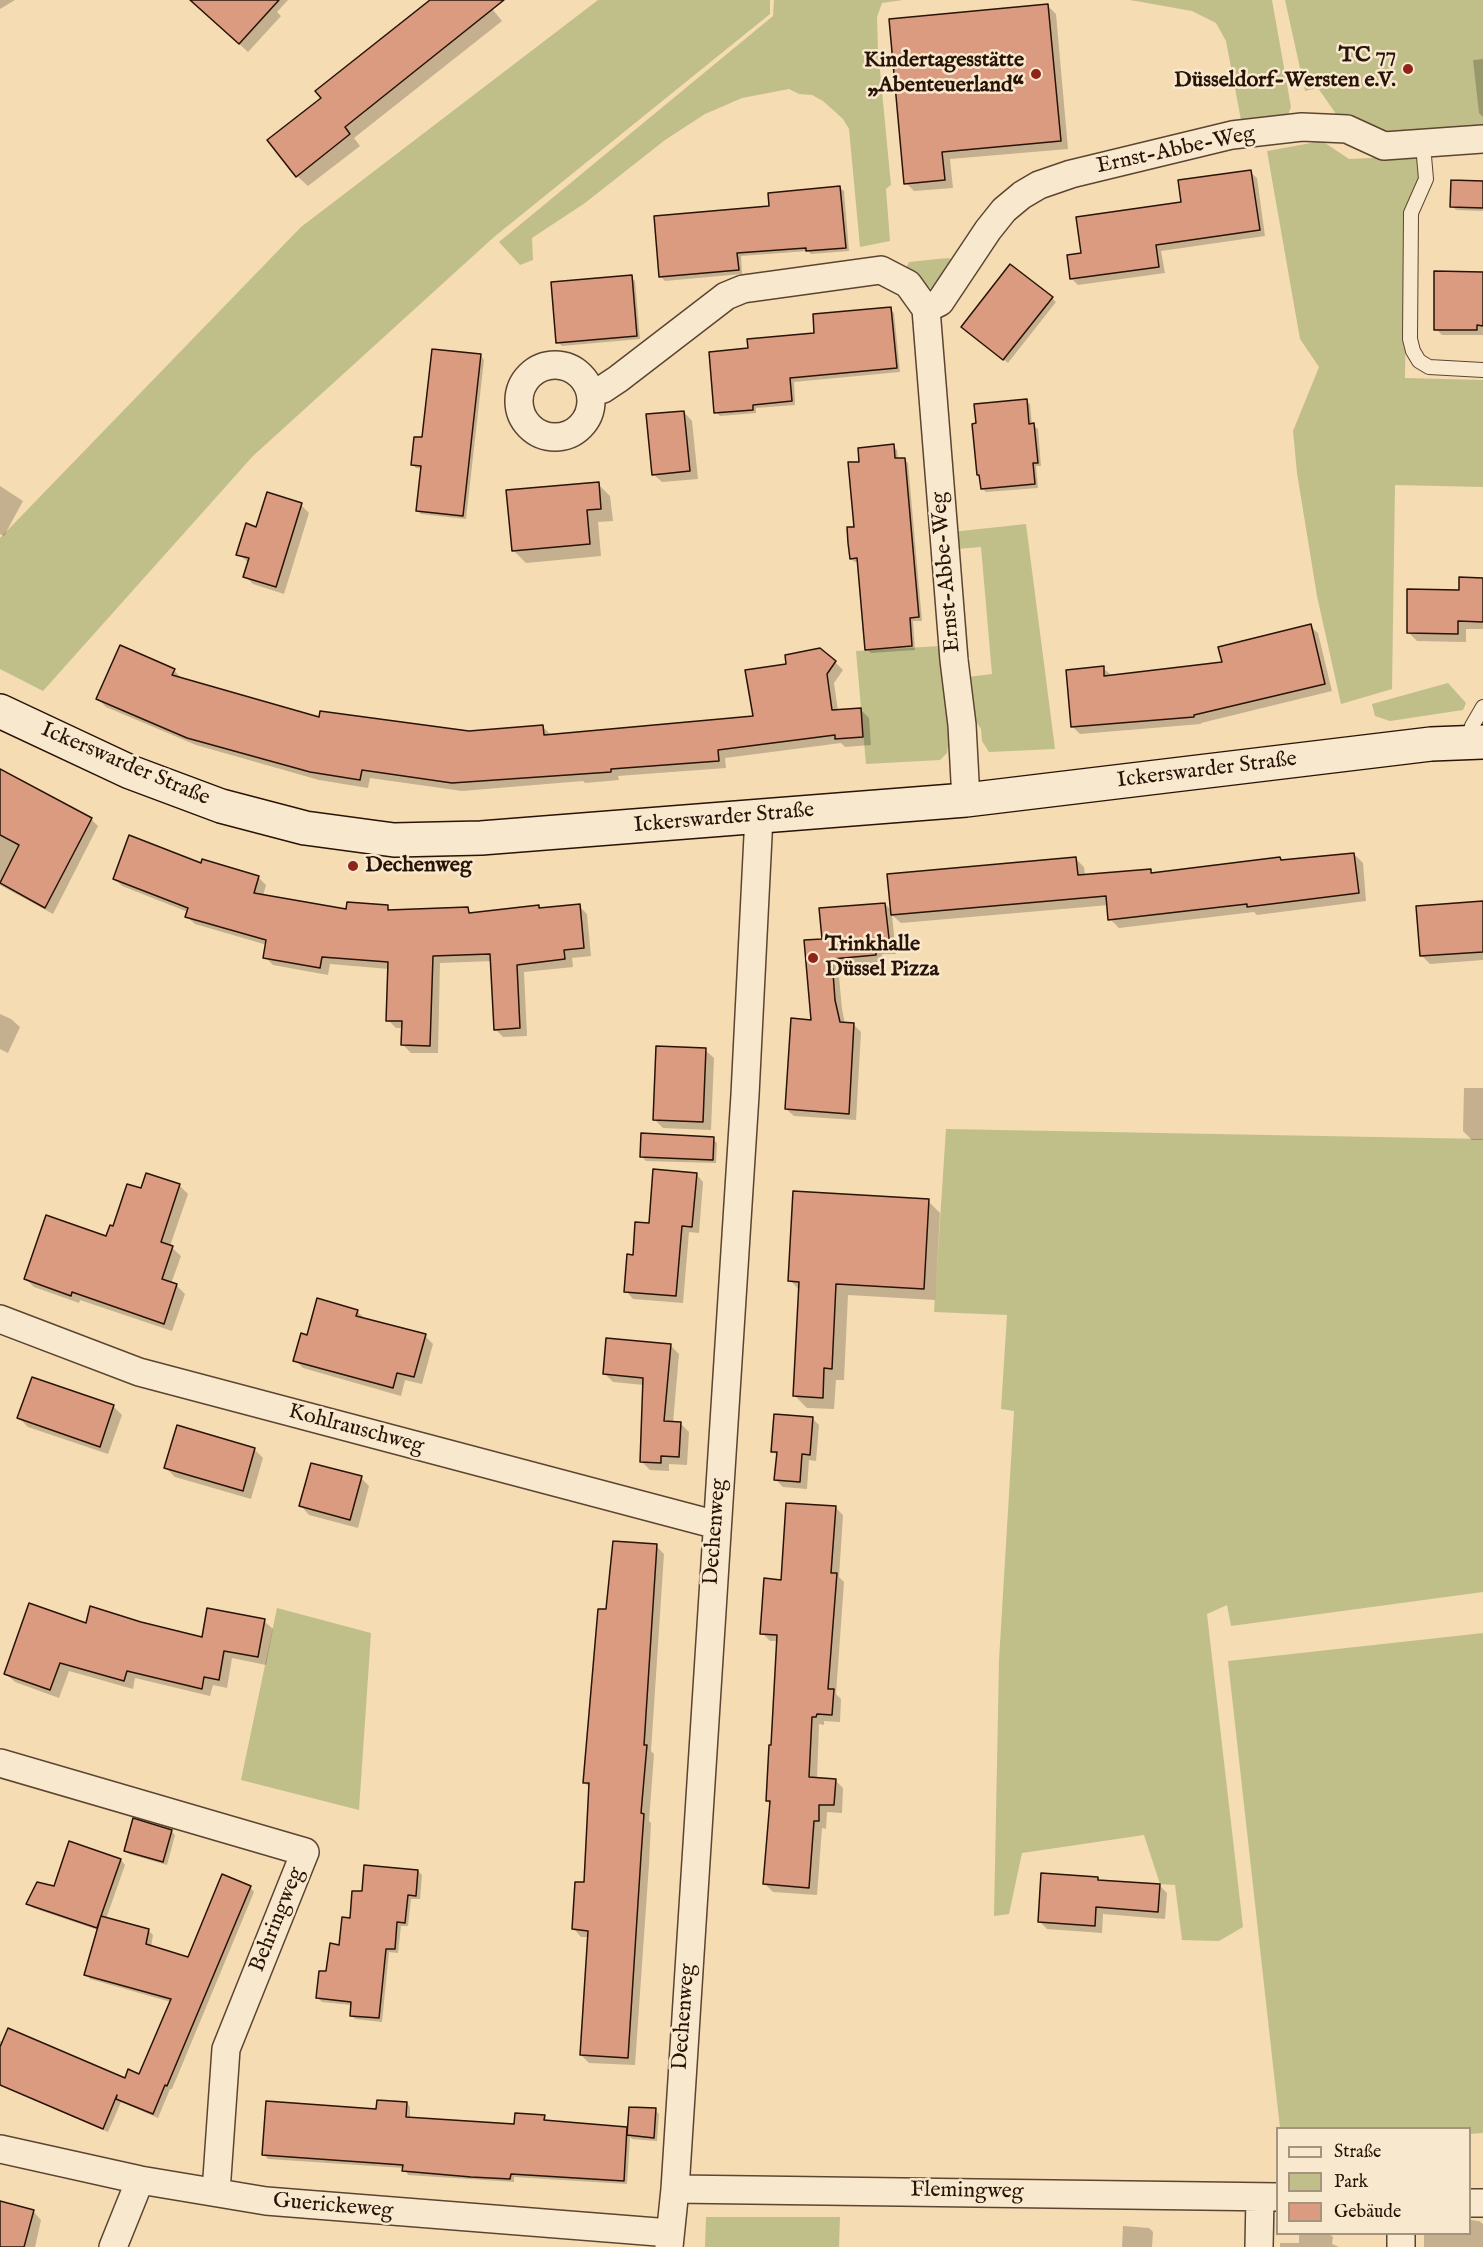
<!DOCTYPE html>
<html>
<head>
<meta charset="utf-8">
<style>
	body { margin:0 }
	#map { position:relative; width:1483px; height:2247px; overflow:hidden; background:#f5dcb3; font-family:"IM FELL English",serif }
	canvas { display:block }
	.legend { position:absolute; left:1276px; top:2127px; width:195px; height:108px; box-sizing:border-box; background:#f8e8ce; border:2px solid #a5937e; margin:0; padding:8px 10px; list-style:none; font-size:18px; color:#281306 }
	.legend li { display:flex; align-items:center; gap:12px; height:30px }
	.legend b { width:30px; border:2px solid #a5937e }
</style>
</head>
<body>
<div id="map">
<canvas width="1483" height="2247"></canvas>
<ul class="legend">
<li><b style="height:8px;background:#f8e8ce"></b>Straße</li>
<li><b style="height:16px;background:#c0bf89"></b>Park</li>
<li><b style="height:16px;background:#db9b80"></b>Gebäude</li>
</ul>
</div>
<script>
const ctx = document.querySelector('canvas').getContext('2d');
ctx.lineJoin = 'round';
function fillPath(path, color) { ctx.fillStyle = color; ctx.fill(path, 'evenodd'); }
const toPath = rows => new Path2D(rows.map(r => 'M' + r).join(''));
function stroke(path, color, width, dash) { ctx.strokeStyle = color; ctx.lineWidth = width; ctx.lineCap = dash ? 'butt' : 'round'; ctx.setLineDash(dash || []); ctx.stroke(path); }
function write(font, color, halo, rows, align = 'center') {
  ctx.font = font + ' "IM FELL English",serif'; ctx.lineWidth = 5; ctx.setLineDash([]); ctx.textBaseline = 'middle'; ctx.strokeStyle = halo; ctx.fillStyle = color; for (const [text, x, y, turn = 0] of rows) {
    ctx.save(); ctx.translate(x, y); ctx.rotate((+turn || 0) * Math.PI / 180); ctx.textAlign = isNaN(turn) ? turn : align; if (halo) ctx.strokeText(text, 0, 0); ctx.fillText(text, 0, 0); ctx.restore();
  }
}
fillPath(toPath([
	[598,0,770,0,770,14,494,237,253,456,43,691,0,669,0,538,301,227],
	[774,0,903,0,882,3,877,17,878,50,891,185,886,189,890,241,860,247,849,129,843,119,823,101,812,95,799,94,789,89,742,98,705,114,665,140,585,203,532,238,533,260,520,265,499,242,773,16],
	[1130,0,1272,0,1291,107,1287,117,1242,125,1226,41,1216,23,1192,11],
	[1285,0,1483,0,1483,134,1384,141,1343,124,1318,88,1305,91],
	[1322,141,1349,159,1418,156,1420,183,1407,222,1405,378,1483,380,1483,487,1395,485,1392,689,1341,704,1317,596,1297,473,1293,431,1319,367,1300,339,1267,151],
	[948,258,953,260,935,289,930,288,906,268,909,262],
	[1026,524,1055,749,989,752,982,741,981,729,972,716,967,677,992,674,981,547,956,549,952,532],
	[940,646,949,741,947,753,940,760,866,764,856,651],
	[1448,683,1466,703,1463,710,1390,721,1375,716,1372,704],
	[946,1129,1483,1139,1483,1592,1231,1626,1227,1605,1207,1614,1243,1927,1219,1941,1182,1940,1175,1885,1160,1884,1144,1835,1022,1853,1009,1914,994,1916,999,1660,1014,1411,1001,1409,1007,1315,934,1312],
	[277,1608,371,1633,359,1810,241,1780],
	[1483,1633,1483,2133,1470,2134,1470,2128,1280,2128,1228,1661],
	[706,2217,840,2217,839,2247,705,2247]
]), '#c0bf89');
fillPath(toPath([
	[0,0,15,0,0,9],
	[210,0,288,0,277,12,281,16,248,52,210,17],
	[432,0,497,0,489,5,502,21,354,138,360,146,308,186,297,176,323,98],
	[1048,6,1056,14,1068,149,950,159,953,188,914,191,906,183],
	[1483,59,1483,117,1479,113,1473,60],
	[1250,172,1257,178,1265,236,1161,251,1165,273,1078,285,1072,279,1083,254,1183,203],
	[1477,181,1483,181,1483,211,1456,210,1452,206],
	[840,188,844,191,849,251,811,254,808,251,741,256,742,274,665,281,661,277,770,207],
	[1483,272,1483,335,1442,335,1436,329],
	[631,277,635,281,640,339,562,346,558,342],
	[1052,298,1056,302,1008,363,967,331],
	[890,309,894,313,900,372,794,382,795,405,756,408,756,413,720,416,716,412,750,350,816,334],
	[481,356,484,360,466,519,421,514,417,510,422,469,416,468,412,464,424,439],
	[1026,401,1030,404,1032,425,1038,429,1041,466,1036,466,1038,488,986,492,982,488,981,476],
	[684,412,692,421,698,479,662,482,653,474],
	[893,446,897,450,898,459,904,459,908,463,922,621,913,621,915,650,871,653,867,649,859,562,855,562,851,559,856,528,860,463],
	[598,484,610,496,613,521,598,522,601,556,526,563,513,550],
	[0,486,23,501,4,536,0,534],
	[301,505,309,513,284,594,253,584,245,576,249,563,238,554,257,529],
	[1483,579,1483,629,1466,629,1466,642,1417,641,1408,632,1460,592],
	[1310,626,1318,633,1332,691,1201,723,1201,724,1080,734,1073,727,1103,668,1111,675,1223,663],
	[835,662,843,670,834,683,838,711,861,710,869,718,871,745,845,747,841,743,725,758,726,768,618,776,619,780,585,783,583,781,462,791,370,778,368,788,319,780,196,745,106,707,98,699,174,670,182,679,320,719,469,732,543,727,551,735,754,718],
	[0,771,91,819,98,826,53,914,0,885],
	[1354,854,1363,863,1366,901,1257,915,1254,912,1119,928,1110,919,1109,905,901,923,892,915,896,954,882,954,883,962,838,966,842,1009,845,1024,853,1024,861,1032,856,1120,794,1116,786,1109,812,1021,824,940,885,904,892,911,1075,858,1084,867,1085,876,1150,871,1153,874,1280,858,1283,862],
	[202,865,258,877,266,885,263,896,348,911,387,907,392,912,467,909,472,914,538,907,542,910,579,906,587,914,591,956,572,958,573,967,524,972,527,1036,503,1037,495,1029,492,961,440,963,438,1053,411,1053,403,1045,403,1028,396,1028,388,1020,389,969,330,964,328,975,273,965,265,957,267,945,195,924,187,917,188,912,122,886,114,878],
	[1483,903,1483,960,1430,964,1422,956],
	[0,1014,11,1019,20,1027,8,1053,0,1049],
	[705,1050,714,1058,711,1130,663,1128,655,1120],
	[1464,1088,1483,1088,1483,1140,1472,1140,1463,1131],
	[713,1139,717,1143,716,1163,646,1161,642,1157],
	[696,1174,703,1182,699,1233,689,1232,683,1303,633,1299,626,1291,634,1256,650,1225],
	[179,1185,188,1194,170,1246,181,1256,171,1284,176,1285,185,1294,172,1331,80,1300,79,1303,34,1287,25,1278,107,1237,142,1190],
	[928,1201,940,1213,935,1300,848,1295,844,1380,836,1380,834,1409,807,1408,795,1396,800,1291,790,1280],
	[357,1311,365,1319,425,1336,433,1344,422,1384,405,1380,401,1396,303,1368,295,1360,308,1337],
	[670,1345,679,1354,673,1423,681,1424,689,1432,687,1465,669,1464,669,1471,650,1470,641,1461,644,1385,613,1382,605,1374],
	[113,1406,122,1415,108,1454,28,1427,19,1418],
	[812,1418,819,1425,816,1461,809,1460,807,1489,783,1487,776,1480,778,1457,773,1451],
	[254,1449,263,1458,251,1499,175,1477,166,1468],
	[361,1478,369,1486,358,1528,309,1515,301,1506],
	[835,1507,843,1515,839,1577,844,1582,836,1694,841,1699,840,1722,824,1721,824,1725,819,1724,817,1779,835,1780,843,1788,842,1813,827,1812,826,1829,822,1828,817,1895,773,1892,765,1884,771,1805,767,1801,778,1641,770,1641,762,1633,783,1581],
	[656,1546,664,1554,651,1751,654,1754,649,1821,651,1823,649,1864,635,2065,589,2063,581,2055,589,1937,581,1937,574,1929,585,1884,590,1788,584,1782,608,1611],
	[264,1621,273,1629,266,1665,232,1658,227,1688,213,1685,210,1696,135,1678,133,1689,69,1671,59,1698,15,1682,6,1674,87,1625,203,1639],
	[171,1831,175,1835,167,1865,129,1854,125,1851],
	[70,1843,121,1860,125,1865,106,1919,148,1930,153,1935,151,1947,189,1958,250,1887,254,1892,172,2089,170,2089,158,2118,121,2102,108,2132,0,2086,0,2041,126,2080,140,2076,171,2002,90,1979,86,1974,98,1930,33,1908,28,1903,55,1887],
	[418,1871,422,1875,420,1899,411,1899,408,1926,401,1926,398,1953,389,1952,382,2022,355,2019,351,2015,352,2005,322,2002,318,1998,363,1893],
	[1098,1878,1101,1882,1160,1886,1167,1893,1165,1919,1103,1914,1102,1933,1047,1929,1039,1921],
	[407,2103,410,2107,410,2118,515,2126,544,2117,548,2121,627,2128,629,2130,655,2110,659,2114,657,2141,632,2139,630,2137,627,2184,514,2177,514,2182,408,2175,404,2168,268,2159,264,2155,378,2111],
	[0,2203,33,2211,41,2220,35,2247,0,2247],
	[1470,2220,1479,2221,1483,2224,1483,2247,1424,2247,1424,2234,1470,2234],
	[1123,2226,1149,2228,1153,2232,1152,2247,1122,2247],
	[1299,2234,1329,2234,1333,2237,1332,2244,1339,2247,1280,2247,1280,2243,1299,2243]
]), '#0003');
const building = toPath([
	[190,0,279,0,239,44,190,0],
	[430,0,504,0,345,127,350,134,296,177,267,140,321,98,315,91,430,0],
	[1048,4,1061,141,942,152,945,180,904,184,889,19,1048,4],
	[1251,170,1260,230,1156,245,1159,267,1070,279,1067,255,1081,253,1076,217,1181,202,1178,180,1251,170],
	[1451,180,1483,181,1483,208,1450,207,1451,180],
	[840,186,846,248,806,251,806,248,737,253,739,270,659,277,654,216,769,206,768,193,840,186],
	[1010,264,1053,297,1003,360,961,327,1010,264],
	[1434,271,1483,272,1483,326,1477,325,1477,330,1434,330,1434,271],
	[632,275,637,336,556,343,551,282,632,275],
	[891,307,897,368,790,378,792,401,753,405,753,410,714,413,709,352,748,348,747,339,814,333,813,314,891,307],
	[432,349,481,354,463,516,416,511,421,466,411,465,414,437,422,437,432,349],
	[1027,399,1029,424,1034,423,1038,463,1033,463,1035,484,981,489,979,475,977,475,972,424,976,423,974,404,1027,399],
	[684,411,690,471,652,475,646,414,684,411],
	[894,444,895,458,905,458,919,617,910,618,912,646,865,650,857,558,850,559,848,543,847,527,854,527,848,462,859,462,858,448,894,444],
	[599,482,601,509,587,510,590,544,512,551,506,490,599,482],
	[267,492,302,503,276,587,243,577,249,558,236,555,246,523,256,527,267,492],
	[1459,577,1483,578,1483,622,1458,621,1458,634,1407,633,1407,589,1459,590,1459,577],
	[1311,624,1325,684,1194,715,1194,717,1071,727,1066,670,1104,666,1104,676,1222,662,1218,647,1311,624],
	[120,645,175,669,172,675,319,717,320,711,469,731,543,725,544,735,753,716,745,670,786,664,785,655,820,648,836,661,827,674,832,710,861,708,863,737,835,739,835,735,718,750,719,761,611,769,611,772,452,783,362,770,360,780,310,772,187,738,96,699,120,645],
	[0,769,92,818,45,908,0,883,19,845,0,835,0,769],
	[129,835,201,863,202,859,259,876,254,893,346,909,347,902,388,905,388,910,468,907,469,913,539,905,539,908,580,904,584,948,564,950,565,959,517,965,520,1028,494,1030,490,954,433,956,430,1046,401,1045,402,1021,386,1021,388,962,322,957,320,968,263,958,266,940,185,917,188,908,113,879,129,835],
	[1354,853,1359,893,1247,907,1247,904,1108,920,1106,896,891,915,887,874,1076,857,1078,875,1151,869,1151,873,1280,857,1281,860,1354,853],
	[1483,901,1483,952,1420,956,1416,906,1483,901],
	[885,903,890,947,876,948,876,955,832,959,835,1000,840,1022,854,1023,849,1114,785,1109,791,1018,811,1020,804,940,822,939,819,908,885,903],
	[656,1046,706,1048,703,1122,653,1120,656,1046],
	[641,1133,714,1137,713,1160,640,1157,641,1133],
	[653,1169,697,1173,692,1227,682,1226,676,1296,624,1292,627,1254,633,1255,635,1222,649,1223,653,1169],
	[146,1173,180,1184,161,1242,173,1246,162,1279,177,1284,164,1324,72,1292,71,1296,24,1279,46,1215,106,1236,110,1225,113,1226,127,1184,141,1188,146,1173],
	[793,1191,929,1199,924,1289,836,1284,832,1369,824,1368,823,1398,793,1396,799,1282,788,1281,793,1191],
	[317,1298,358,1310,356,1316,426,1334,414,1377,397,1373,393,1388,293,1361,301,1333,307,1335,317,1298],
	[606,1338,671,1344,664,1421,681,1422,679,1457,661,1456,661,1463,640,1462,643,1378,603,1374,606,1338],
	[32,1377,114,1405,100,1447,17,1418,32,1377],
	[774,1414,813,1417,810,1455,802,1454,800,1482,774,1480,777,1452,771,1452,774,1414],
	[177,1425,255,1448,243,1491,164,1468,177,1425],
	[311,1463,362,1476,350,1520,299,1506,311,1463],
	[786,1503,836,1506,831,1573,837,1573,828,1689,834,1689,832,1715,817,1714,816,1717,812,1717,809,1777,836,1779,834,1805,819,1805,819,1821,814,1821,809,1888,763,1884,770,1801,766,1801,769,1745,771,1745,777,1635,760,1634,764,1578,781,1580,786,1503],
	[613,1541,657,1544,644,1745,647,1745,641,1813,644,1814,641,1856,628,2058,580,2055,588,1931,572,1929,575,1882,584,1882,589,1783,583,1783,598,1609,606,1609,613,1541],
	[29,1603,86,1623,90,1606,141,1622,202,1637,207,1608,265,1619,258,1657,224,1651,219,1680,204,1677,202,1689,127,1671,124,1681,60,1663,50,1690,4,1674,29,1603],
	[133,1818,172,1830,163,1862,124,1851,133,1818],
	[69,1841,121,1859,101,1916,149,1929,146,1944,188,1957,222,1874,251,1886,167,2086,165,2085,153,2114,116,2099,117,2095,103,2129,0,2085,0,2047,8,2028,125,2078,128,2069,139,2074,171,1999,84,1975,101,1916,97,1928,26,1904,37,1882,54,1886,69,1841],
	[364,1865,418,1870,416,1896,408,1895,405,1923,397,1922,395,1949,386,1949,379,2018,350,2016,351,2002,316,1998,319,1971,326,1971,330,1943,339,1945,342,1917,350,1918,352,1891,362,1891,364,1865],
	[1041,1873,1098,1877,1098,1880,1160,1884,1158,1912,1096,1907,1095,1926,1038,1922,1041,1873],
	[377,2100,407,2102,406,2117,514,2124,515,2113,545,2115,544,2120,627,2127,624,2181,511,2174,510,2179,471,2177,402,2171,403,2165,262,2155,266,2101,376,2109,377,2100],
	[629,2107,656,2108,654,2138,627,2135,629,2107],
	[0,2201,34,2210,24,2247,0,2247,0,2201]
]);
fillPath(building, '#db9b80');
stroke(building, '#281306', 1.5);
const service = toPath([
	[1423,145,1426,179,1411,213,1410,339,1413,351,1419,361,1429,367,1483,370],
	[1468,742,1472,726,1483,707]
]);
const minor = toPath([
	[926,309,954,660,962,725,966,800],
	'519 401a36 36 0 1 1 72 0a36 36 0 1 1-72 0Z',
	[591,393,603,389,618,379,726,296,743,289,881,270,908,284,926,309,940,302,988,230,1004,210,1022,195,1039,185,1071,174,1232,135,1302,127,1347,129,1384,146,1483,139],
	[0,1319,139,1372,717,1525],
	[0,1763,305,1852,226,2049,216,2192],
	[0,2149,140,2180,266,2201,670,2233],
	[675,2189,1278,2197],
	[1470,2203,1483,2203],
	[113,2247,140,2180],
	[669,2247,675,2189,745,1095,759,816],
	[1259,2247,1260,2197],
	[1401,2247,1401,2234]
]);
const secondary = toPath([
	[0,711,130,772,221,806,305,828,394,840,481,838,966,800,1431,744,1483,742]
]);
stroke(service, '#5b4531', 16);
stroke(minor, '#5b4531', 30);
stroke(secondary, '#281306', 36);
stroke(service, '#f8e8ce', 14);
stroke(minor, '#f8e8ce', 27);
stroke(secondary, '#f8e8ce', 33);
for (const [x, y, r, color] of [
	[1408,69,6,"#8f2418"],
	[1036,74,6,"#8f2418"],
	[353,866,6,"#8f2418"],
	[813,958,6,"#8f2418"]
]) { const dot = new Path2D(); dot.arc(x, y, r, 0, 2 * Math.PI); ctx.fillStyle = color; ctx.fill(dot); stroke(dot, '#f8e8ce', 2); }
write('bold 22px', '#281306', '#f8e8ce', [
	["TC 77",1396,56],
	["Düsseldorf-Wersten e.V.",1396,81],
	["Kindertagesstätte",1024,61],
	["„Abenteuerland“",1024,86],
	["Dechenweg",365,866,"left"],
	["Trinkhalle",825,945,"left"],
	["Düssel Pizza",825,970,"left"]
], 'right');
write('22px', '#281306', '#f8e8ce', [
	["Ernst-Abbe-Weg",1176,151,-12],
	["Ernst-Abbe-Weg",947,572,-95],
	["Ickerswarder Straße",125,765,23],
	["Ickerswarder Straße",1207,771,-7],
	["Ickerswarder Straße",724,819,-5],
	["Kohlrauschweg",356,1430,15],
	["Dechenweg",716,1532,-86],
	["Behringweg",278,1920,-68],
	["Dechenweg",685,2017,-86],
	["Flemingweg",967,2192,1],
	["Guerickeweg",333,2207,5]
]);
</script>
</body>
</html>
